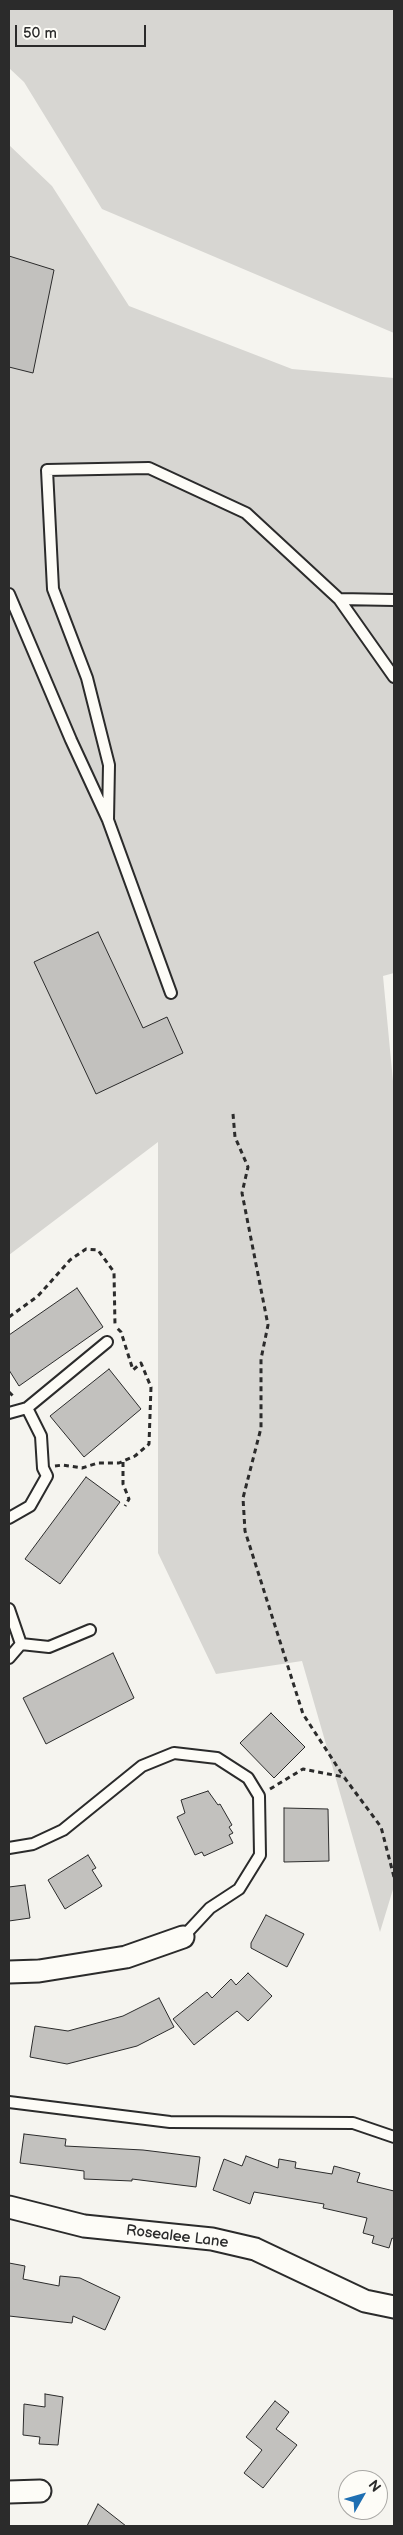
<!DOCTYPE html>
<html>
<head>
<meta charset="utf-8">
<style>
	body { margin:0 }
	#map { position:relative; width:403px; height:2535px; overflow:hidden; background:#f5f4ef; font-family:"Balsamiq Sans",sans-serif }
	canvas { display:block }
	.frame { position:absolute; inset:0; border:10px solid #2b2b2b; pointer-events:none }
	.north { position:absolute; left:338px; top:2470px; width:50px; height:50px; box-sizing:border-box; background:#fdfcf7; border:1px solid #a9a8a5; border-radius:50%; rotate:52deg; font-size:14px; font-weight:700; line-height:20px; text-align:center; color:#2b2b2b }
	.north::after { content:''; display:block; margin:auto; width:18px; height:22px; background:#1f6fb2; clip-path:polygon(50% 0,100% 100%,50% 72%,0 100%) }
	.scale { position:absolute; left:15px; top:25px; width:131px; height:22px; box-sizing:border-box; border:2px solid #2b2b2b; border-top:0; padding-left:6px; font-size:15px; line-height:18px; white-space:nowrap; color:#2b2b2b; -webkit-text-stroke:4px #fdfcf7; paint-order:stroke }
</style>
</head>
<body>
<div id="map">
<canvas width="403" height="2535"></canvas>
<div class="frame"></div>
<div class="north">N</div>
<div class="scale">50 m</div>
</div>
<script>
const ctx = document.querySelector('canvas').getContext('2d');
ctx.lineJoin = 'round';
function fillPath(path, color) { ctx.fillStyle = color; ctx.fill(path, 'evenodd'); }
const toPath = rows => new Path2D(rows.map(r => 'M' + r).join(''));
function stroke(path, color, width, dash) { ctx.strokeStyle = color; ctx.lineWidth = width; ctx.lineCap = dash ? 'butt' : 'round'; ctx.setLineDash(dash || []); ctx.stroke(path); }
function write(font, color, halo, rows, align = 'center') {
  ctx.font = font + ' "Balsamiq Sans",sans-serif'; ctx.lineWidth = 5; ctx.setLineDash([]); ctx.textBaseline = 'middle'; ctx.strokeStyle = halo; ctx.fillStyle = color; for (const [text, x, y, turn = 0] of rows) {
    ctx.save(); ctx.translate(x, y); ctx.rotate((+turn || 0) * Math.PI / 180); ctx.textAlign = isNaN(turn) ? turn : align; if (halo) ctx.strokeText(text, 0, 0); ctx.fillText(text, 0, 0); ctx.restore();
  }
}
fillPath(toPath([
	[9,9,394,9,394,333,102,209,24,82,9,68],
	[9,145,52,186,129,306,292,369,394,378,394,973,383,976,394,1092,394,1886,380,1932,302,1661,216,1674,158,1553,158,1142,9,1255]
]), '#d7d6d2');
const building = toPath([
	[9,256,54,270,33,373,9,367,9,256],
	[98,932,143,1028,167,1017,183,1053,96,1094,34,962,98,932],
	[77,1288,103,1327,19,1386,9,1370,9,1335,77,1288],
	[109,1369,141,1409,84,1457,50,1416,109,1369],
	[86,1477,120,1502,60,1584,25,1559,86,1477],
	[113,1653,134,1698,46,1744,23,1698,113,1653],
	[271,1713,305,1747,274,1778,240,1743,271,1713],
	[208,1791,218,1805,220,1804,232,1825,229,1827,233,1833,229,1835,233,1843,204,1856,202,1852,195,1855,177,1817,185,1813,181,1800,208,1791],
	[284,1808,328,1809,329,1861,284,1862,284,1808],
	[88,1855,96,1868,92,1870,102,1886,65,1909,48,1880,88,1855],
	[25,1885,30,1918,9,1921,9,1887,25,1885],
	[266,1915,304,1934,287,1967,251,1948,251,1943,266,1915],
	[248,1973,272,1996,248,2021,237,2011,194,2045,173,2019,207,1992,212,1998,231,1979,236,1985,248,1973],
	[159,1998,174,2027,137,2046,67,2064,30,2057,35,2026,68,2031,123,2016,159,1998],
	[24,2134,66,2139,65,2146,143,2150,200,2157,196,2187,132,2179,132,2181,84,2179,84,2171,20,2163,24,2134],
	[246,2156,278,2168,279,2159,296,2162,295,2168,332,2174,334,2166,360,2173,357,2182,394,2191,394,2239,392,2238,389,2248,372,2243,374,2236,363,2233,367,2218,323,2208,324,2204,254,2192,250,2204,213,2190,224,2159,242,2166,246,2156],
	[9,2263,25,2266,23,2279,59,2286,60,2276,80,2278,120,2297,105,2330,73,2316,72,2323,9,2316,9,2263],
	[45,2394,63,2397,58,2445,39,2444,40,2437,23,2435,24,2404,45,2407,45,2394],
	[275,2401,289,2412,276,2429,297,2445,263,2488,244,2473,262,2450,246,2437,275,2401],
	[98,2504,126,2526,87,2526,98,2504]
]);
fillPath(building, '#c2c1be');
stroke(building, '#2b2b2b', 1);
const service = toPath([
	[9,594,71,740,108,820,109,765,87,678,53,589,47,470,149,468,246,513,339,599,394,677],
	[339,599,394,600],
	[108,820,171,993],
	[9,1413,27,1408,107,1342],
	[9,1518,30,1506,47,1476,43,1468,41,1436,27,1408],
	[9,1609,21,1644,9,1658],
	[21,1644,49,1647,90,1630],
	[9,1848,33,1844,63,1830,142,1766,174,1753,217,1758,248,1778,259,1796,260,1855,239,1889,210,1908,183,1937],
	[9,2102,170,2122,353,2123,394,2137]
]);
const minor = toPath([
	[9,1972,39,1971,126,1957,183,1937],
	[9,2207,84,2226,212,2239,255,2249,365,2301,394,2307],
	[9,2492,40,2491]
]);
stroke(service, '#2b2b2b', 14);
stroke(minor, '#2b2b2b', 25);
stroke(toPath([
	[233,1114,235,1137,248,1167,242,1193,268,1325,261,1359,261,1428,243,1498,245,1531,303,1714,344,1777],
	[9,1317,38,1296,70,1260,86,1249,98,1250,114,1272,115,1326],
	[9,1392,15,1398],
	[123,1462,123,1484,129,1499,125,1506],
	[55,1466,63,1465,82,1468,98,1463,119,1463,135,1456,149,1444,151,1387,141,1363,133,1370,121,1332,115,1326],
	[270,1789,303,1769,344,1777,381,1827,394,1877]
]), '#2b2b2b', 3, [5, 4]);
stroke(service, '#fdfcf7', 10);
stroke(minor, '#fdfcf7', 21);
write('15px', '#2b2b2b', '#fdfcf7', [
	["Rosealee Lane",177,2237,7]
]);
</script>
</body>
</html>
